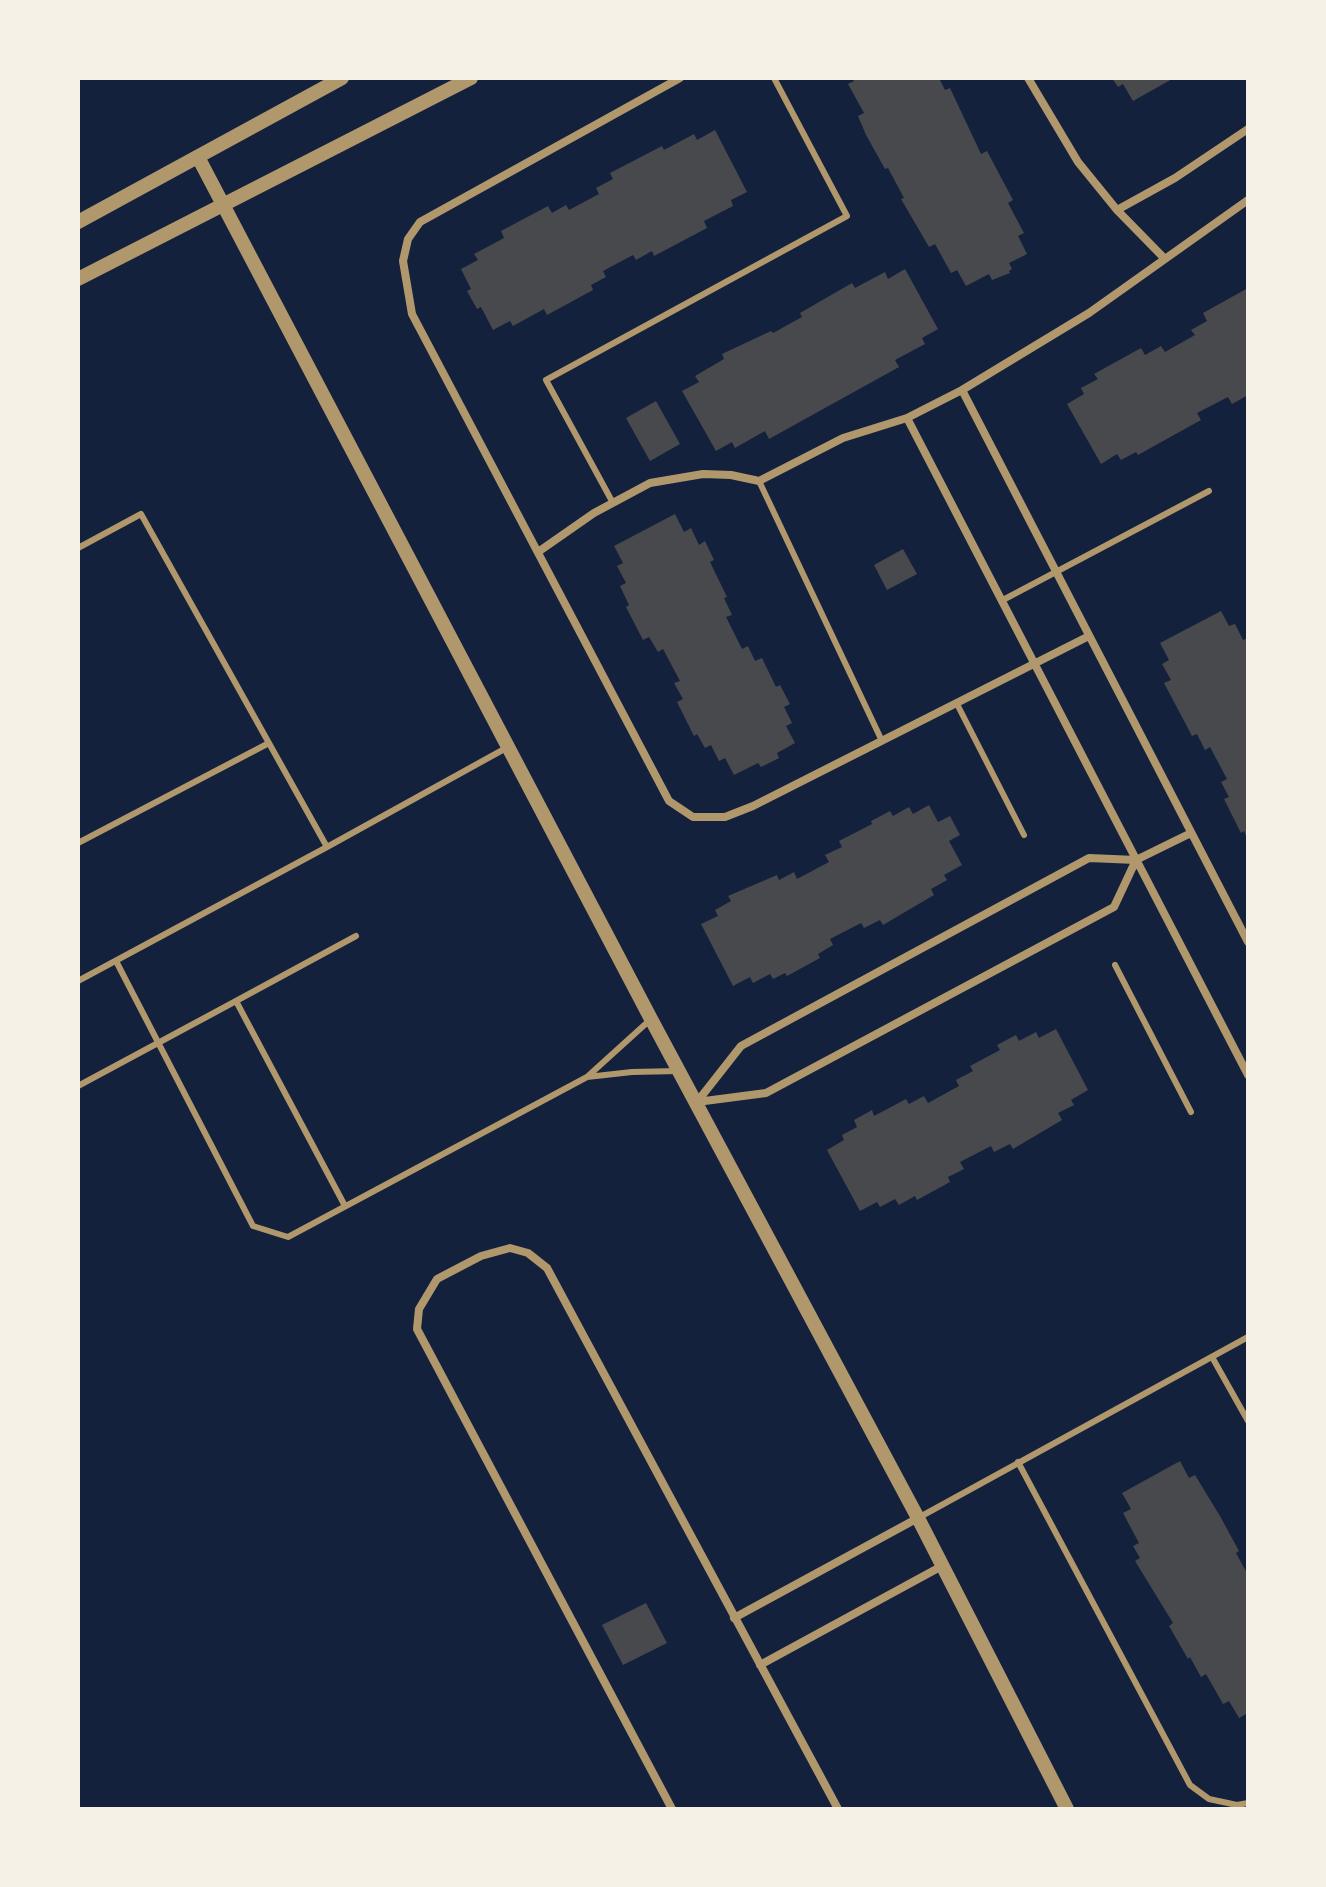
<!DOCTYPE html>
<html>
<head>
<meta charset="utf-8">
<style>
	body { margin:0 }
	#map { position:relative; width:1326px; height:1887px; overflow:hidden; background:#14213d; font-family:Georgia,serif }
	canvas { display:block }
	.frame { position:absolute; inset:0; border:80px solid #f6f1e7; pointer-events:none }
</style>
</head>
<body>
<div id="map">
<canvas width="1326" height="1887"></canvas>
<div class="frame"></div>
</div>
<script>
const ctx = document.querySelector('canvas').getContext('2d');
ctx.lineJoin = 'round';
function fillPath(path, color) { ctx.fillStyle = color; ctx.fill(path, 'evenodd'); }
const toPath = rows => new Path2D(rows.map(r => 'M' + r).join(''));
function stroke(path, color, width, dash) { ctx.strokeStyle = color; ctx.lineWidth = width; ctx.lineCap = dash ? 'butt' : 'round'; ctx.setLineDash(dash || []); ctx.stroke(path); }
fillPath(toPath([
	[852,78,939,78,945,90,950,88,981,154,987,151,1013,200,1008,203,1024,233,1018,236,1027,254,1009,263,1012,269,1009,271,1010,273,992,280,989,274,966,286,957,270,951,273,935,244,929,247,901,199,904,198,888,168,885,169,866,135,858,116,864,113,848,84,854,81],
	[1112,78,1174,78,1133,101,1123,84,1118,87],
	[715,130,747,192,731,200,733,206,704,221,707,228,654,256,652,251,636,260,633,255,603,271,606,277,591,285,593,290,547,315,544,309,513,326,510,321,493,330,481,307,477,309,467,291,471,289,461,269,478,260,474,254,504,238,501,231,548,206,552,213,566,205,569,210,599,194,596,188,613,179,610,173,662,146,664,150,694,134,697,140],
	[905,269,938,329,922,338,925,344,895,360,899,367,769,439,765,431,735,448,732,442,716,451,682,391,699,382,695,376,724,359,722,354,771,331,773,333,802,317,800,313,852,283,855,288,885,272,888,279],
	[1248,288,1248,395,1232,404,1228,397,1197,413,1201,420,1138,455,1136,452,1121,460,1117,454,1101,464,1067,404,1084,394,1081,388,1098,379,1094,374,1141,348,1145,355,1161,346,1165,352,1195,335,1191,330,1207,321,1203,313],
	[656,401,680,444,650,461,626,418],
	[675,514,684,532,691,528,699,545,705,541,714,560,710,562,727,597,724,598,732,615,726,617,742,649,748,646,755,661,762,658,776,687,780,685,790,704,784,707,792,723,786,726,795,743,777,753,779,758,761,767,758,763,734,775,725,758,719,761,711,745,705,748,697,734,694,736,677,702,683,699,674,683,680,681,663,649,658,652,649,637,643,640,626,607,629,605,620,586,626,583,617,566,623,563,614,546],
	[903,549,917,574,887,590,874,565],
	[1221,611,1229,626,1235,624,1243,640,1248,638,1248,840,1244,831,1241,833,1224,799,1229,797,1221,782,1227,779,1210,747,1205,750,1197,734,1192,736,1164,683,1171,680,1162,664,1169,660,1160,643],
	[929,805,938,822,950,816,960,835,949,841,962,865,944,875,947,880,931,889,934,895,883,925,880,920,864,928,861,923,830,939,833,945,818,954,820,958,787,976,785,973,773,979,770,974,753,983,750,977,733,986,701,924,718,916,715,910,731,901,728,896,777,875,779,880,794,872,797,879,829,862,825,855,842,847,839,841,872,824,871,821,890,811,893,816,909,807,913,814],
	[1056,1029,1088,1090,1071,1100,1074,1105,1058,1113,1062,1120,1013,1149,1010,1144,994,1152,991,1146,960,1162,964,1169,948,1177,950,1182,917,1200,915,1196,899,1205,895,1199,880,1207,877,1202,860,1211,827,1150,844,1140,842,1135,857,1127,854,1120,872,1110,874,1116,906,1099,909,1104,924,1096,928,1103,959,1086,956,1080,973,1071,970,1066,1000,1050,997,1045,1016,1035,1019,1041,1036,1032,1039,1038],
	[1180,1461,1189,1478,1195,1475,1220,1516,1239,1551,1236,1553,1248,1575,1248,1713,1239,1718,1229,1701,1223,1704,1206,1674,1201,1677,1190,1657,1188,1659,1169,1626,1173,1623,1135,1561,1140,1558,1133,1546,1139,1543,1123,1513,1131,1509,1122,1493],
	[646,1603,667,1643,623,1665,602,1625]
]), '#48494c');
stroke(toPath([
	[759,481,882,741],
	[613,503,546,380,847,216,774,78],
	[78,548,141,514,327,847,508,747],
	[1001,601,1209,491],
	[957,704,1024,835],
	[78,843,269,743],
	[116,961,253,1226,288,1237,587,1077,651,1019],
	[1115,965,1191,1112],
	[78,981,327,847],
	[236,1001,356,936],
	[587,1077,632,1072,679,1071],
	[78,1086,236,1001,345,1206],
	[1212,1357,1248,1421],
	[1018,1462,1190,1785,1209,1799,1237,1805,1248,1803],
	[918,1518,1248,1337]
]), '#b1986c', 6);
stroke(toPath([
	[680,78,420,222,408,239,403,261,412,314,669,801,693,817,725,817,753,806,1089,636],
	[1028,78,1078,162,1117,210,1164,258],
	[1117,210,1175,178,1248,129],
	[962,390,1248,942],
	[907,418,1248,1075],
	[538,552,594,513,650,483,703,474,731,475,759,481,843,438,907,418,962,390,1089,313,1248,200],
	[697,1102,741,1046,1089,858,1136,860,1191,833],
	[697,1102,766,1093,1114,907,1136,860],
	[734,1618,918,1518],
	[760,1665,942,1566],
	[672,1809,417,1329,419,1309,437,1279,481,1256,510,1248,528,1253,547,1268,838,1809]
]), '#b1986c', 8);
stroke(toPath([
	[198,157,651,1019,918,1518,1067,1809],
	[78,222,342,78],
	[78,279,471,78]
]), '#b1986c', 14);
</script>
</body>
</html>
